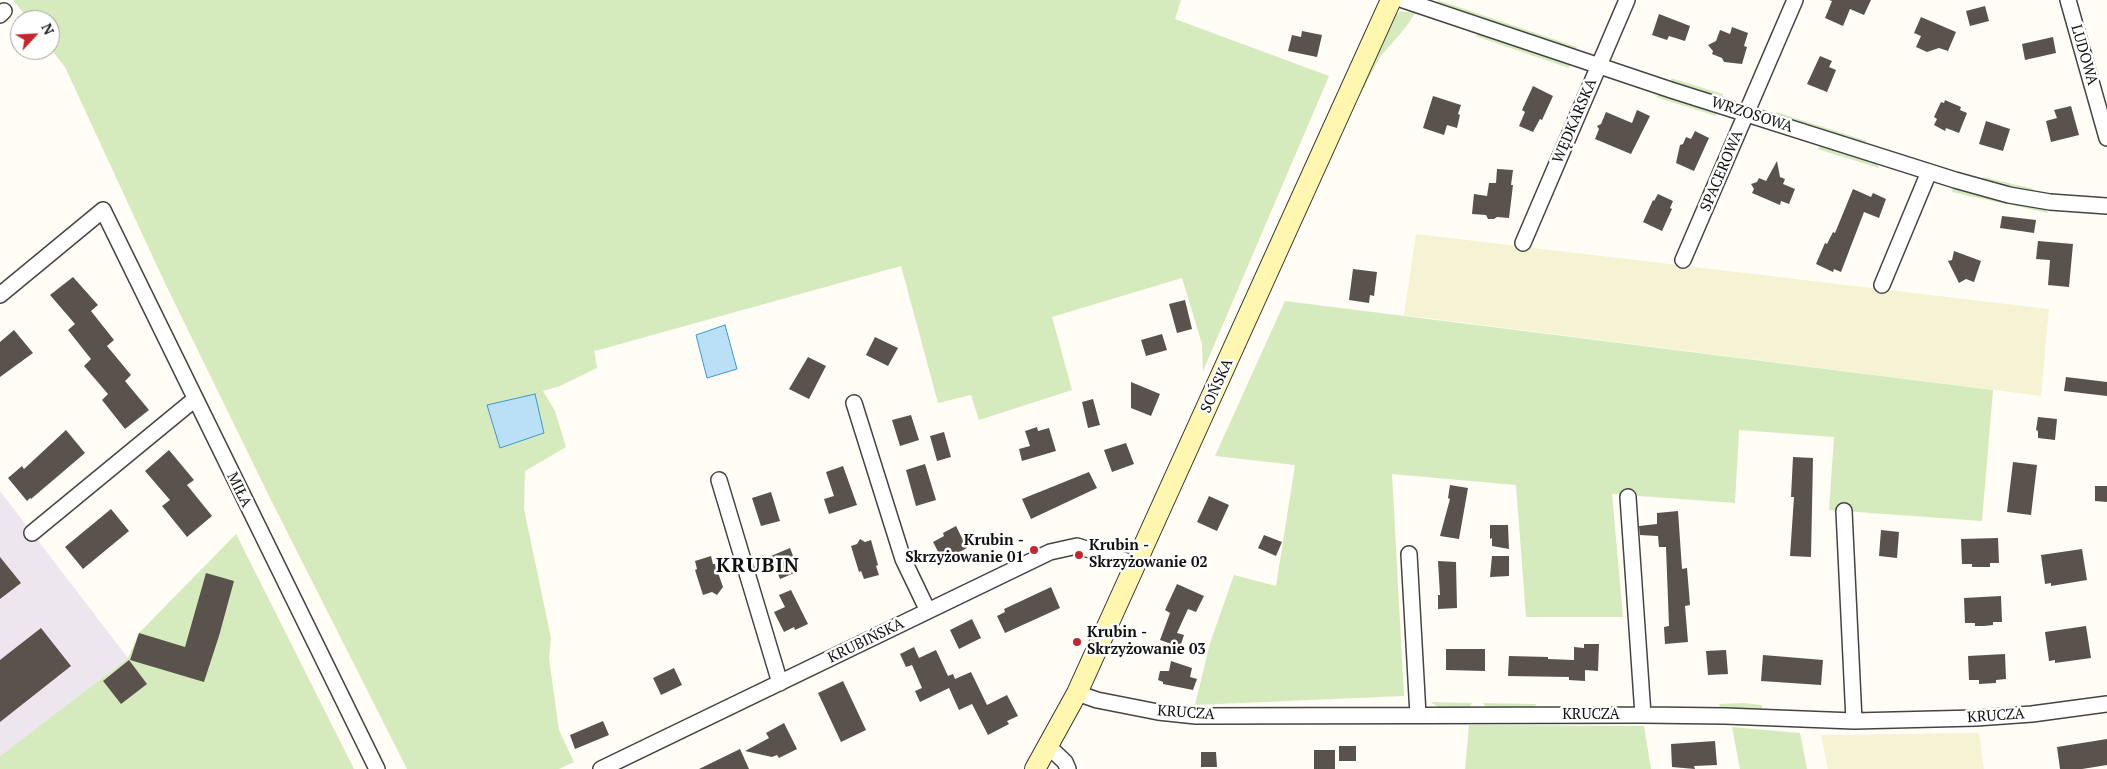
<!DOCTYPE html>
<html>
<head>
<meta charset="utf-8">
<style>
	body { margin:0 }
	#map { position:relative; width:2107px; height:769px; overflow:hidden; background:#fffdf5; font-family:"PT Serif",serif }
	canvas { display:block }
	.north { position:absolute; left:10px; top:10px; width:50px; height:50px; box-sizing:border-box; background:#fff; border:1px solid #a0a0a0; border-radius:50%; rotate:65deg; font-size:14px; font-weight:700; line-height:20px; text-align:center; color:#111 }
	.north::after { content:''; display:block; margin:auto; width:18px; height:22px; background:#c4262e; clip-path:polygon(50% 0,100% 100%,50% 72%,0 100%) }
</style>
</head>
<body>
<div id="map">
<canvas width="2107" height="769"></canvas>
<div class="north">N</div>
</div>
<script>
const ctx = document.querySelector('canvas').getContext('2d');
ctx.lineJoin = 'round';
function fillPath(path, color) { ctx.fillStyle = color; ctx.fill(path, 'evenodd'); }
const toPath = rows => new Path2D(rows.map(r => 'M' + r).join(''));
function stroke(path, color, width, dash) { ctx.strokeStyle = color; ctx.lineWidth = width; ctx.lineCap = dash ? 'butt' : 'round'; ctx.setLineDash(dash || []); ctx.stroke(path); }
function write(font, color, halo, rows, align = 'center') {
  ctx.font = font + ' "PT Serif",serif'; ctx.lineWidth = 5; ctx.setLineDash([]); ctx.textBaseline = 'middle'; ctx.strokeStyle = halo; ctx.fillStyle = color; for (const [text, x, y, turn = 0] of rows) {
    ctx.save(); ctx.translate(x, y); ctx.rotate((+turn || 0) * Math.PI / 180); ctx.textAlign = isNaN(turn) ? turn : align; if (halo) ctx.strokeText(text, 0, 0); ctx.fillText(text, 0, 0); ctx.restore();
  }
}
fillPath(toPath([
	[0,491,128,658,0,756]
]), '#eee6ef');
fillPath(toPath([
	[1416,234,2049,309,2041,396,1404,315],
	[1979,733,1984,769,1828,769,1821,735]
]), '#f6f3d4');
fillPath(toPath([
	[13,0,1181,0,1175,19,1329,76,1203,371,1202,344,1182,278,1052,317,1072,390,979,420,971,395,938,403,901,266,595,351,594,349,597,368,560,386,543,391,555,411,566,447,525,471,524,509,551,638,549,659,559,730,574,762,559,769,407,769,271,500,163,279,65,67,50,48,50,20,29,20],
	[1438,0,1577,47,1575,51,1436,4],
	[1400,11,1415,13,1406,27,1380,57,1361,93,1359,90,1391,20],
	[1479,34,1570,64,1569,68,1475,36],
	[1671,78,1723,94,1722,99,1672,83],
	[1659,94,1717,112,1716,116,1656,97],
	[1776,112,1867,141,1866,142,1863,144,1775,116],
	[1821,146,1877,163,1879,168,1817,149],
	[1983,177,2034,189,2033,190,2030,192,2005,186,1984,181],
	[1953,188,1991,198,2046,209,2048,213,1969,196,1952,192],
	[1285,301,1993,390,1982,521,1829,510,1834,437,1739,430,1735,503,1612,494,1623,617,1526,617,1516,485,1392,474,1404,696,1195,705,1210,643,1234,575,1276,586,1295,465,1215,456],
	[236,534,354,769,0,769,0,756,128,658,139,633],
	[1430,702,1472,703,1470,707,1439,707],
	[1483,703,1536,704,1536,705,1533,707,1486,707],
	[1744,703,1762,705,1762,708,1760,710,1721,709,1719,704],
	[1469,725,1644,726,1651,769,1465,769],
	[1732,727,1800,733,1807,769,1740,769]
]), '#d5ebbd');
const water = toPath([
	[725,325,737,369,707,378,696,335,725,325],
	[535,394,544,433,500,448,487,405,535,394]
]);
fillPath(water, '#b9e0f7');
stroke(water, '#3f96cf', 1);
fillPath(toPath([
	[1829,0,1871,0,1864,15,1850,9,1843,26,1825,18,1832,1],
	[1985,6,1989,21,1970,26,1966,11],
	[1659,14,1690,26,1685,41,1669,36,1667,40,1652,35],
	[1921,17,1956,32,1948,51,1939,48,1927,52,1916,47,1921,36,1914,33],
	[1732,27,1748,33,1744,46,1747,47,1742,64,1724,62,1722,58,1712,54,1713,51,1708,45,1716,41,1720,30,1730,34],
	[1302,31,1322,35,1317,57,1288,51,1292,35,1301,37],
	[2053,37,2056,53,2025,60,2022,44],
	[1820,56,1832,61,1829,67,1836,70,1827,92,1807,84],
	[1533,86,1553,96,1542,120,1540,119,1533,132,1519,126,1525,112,1522,110],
	[1433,96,1461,105,1458,114,1460,115,1457,128,1447,125,1444,135,1423,128],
	[1945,100,1961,107,1960,110,1967,113,1959,133,1946,128,1945,131,1934,125,1937,119,1934,117,1941,102,1944,103],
	[2071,106,2079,135,2051,142,2046,121,2057,118,2054,110],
	[1637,110,1650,116,1631,154,1595,139,1599,129,1597,126,1601,124,1606,112,1632,123],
	[1986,121,2010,129,2003,151,1979,144],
	[1695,131,1709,138,1694,171,1676,163,1680,145,1683,144,1686,137,1691,139],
	[1777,161,1780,177,1785,179,1783,184,1795,189,1789,204,1781,201,1780,205,1752,193,1754,189,1751,184,1757,182,1759,178,1766,181],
	[1497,169,1513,170,1511,185,1513,185,1509,218,1497,217,1494,219,1488,219,1486,215,1472,214,1474,194,1487,196,1489,183,1496,183],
	[1853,189,1871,197,1873,193,1886,199,1879,218,1864,212,1841,272,1834,269,1833,272,1816,264,1825,243,1827,244,1833,232,1835,233],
	[1658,194,1673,201,1670,208,1672,209,1662,231,1643,222,1653,200,1654,201],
	[2002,216,2036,220,2034,233,2000,228],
	[2038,241,2073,244,2069,287,2048,285,2050,260,2036,259],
	[1954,251,1981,261,1974,282,1966,279,1959,283,1948,261,1952,260],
	[1353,269,1377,272,1374,296,1370,295,1369,303,1349,300],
	[73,277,98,305,91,311,114,340,107,346,131,375,125,381,149,410,125,429,102,400,108,394,84,366,91,359,68,330,75,324,50,295],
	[1185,300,1192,329,1177,333,1169,304],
	[14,330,33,353,0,377,0,342],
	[1162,334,1167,350,1146,356,1141,340],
	[875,337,898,348,888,366,866,355],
	[808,357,826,366,809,399,789,389],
	[2066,377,2107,382,2107,396,2064,391],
	[1131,382,1160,394,1151,416,1131,408],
	[1093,399,1100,425,1088,428,1082,402],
	[911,415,919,440,900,446,892,420],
	[2038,417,2057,419,2055,440,2038,438,2038,431,2036,430],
	[1037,427,1038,431,1049,428,1056,451,1022,461,1019,449,1030,446,1025,431],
	[66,430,85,453,31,499,30,498,27,501,8,478,22,466,24,469],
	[944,432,951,457,937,461,930,436],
	[1126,443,1134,464,1112,472,1104,450],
	[169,450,194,480,187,485,212,516,187,537,162,506,170,500,145,471],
	[1793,457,1813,458,1811,557,1790,556,1794,497,1791,497],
	[2013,462,2037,465,2031,515,2007,512],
	[925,464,936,500,916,506,906,470],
	[843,466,857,505,829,514,824,499,834,496,826,472],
	[1089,472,1097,488,1031,519,1022,499],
	[1450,485,1468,488,1459,539,1440,536,1450,499,1448,498],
	[2095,486,2107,486,2107,502,2095,501],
	[771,492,780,521,761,526,752,498],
	[1209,496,1229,505,1217,531,1197,522],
	[111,509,129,531,83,569,65,547],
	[1678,511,1682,569,1687,568,1690,605,1685,606,1688,642,1665,644,1664,627,1669,626,1666,547,1659,547,1658,536,1640,535,1639,526,1657,524,1657,513],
	[1490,525,1508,525,1509,549,1492,546,1492,538,1490,539],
	[956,526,967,548,943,561,933,542,944,536,943,533],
	[1881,530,1899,532,1897,558,1879,556],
	[1264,535,1282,542,1276,556,1258,548],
	[1998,538,1999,563,1990,563,1990,567,1972,567,1972,564,1962,564,1961,539],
	[860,539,865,542,871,540,878,565,876,566,879,575,864,579,861,571,859,572,851,546,857,544],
	[790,548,799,571,780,579,771,556],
	[2082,549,2087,580,2051,586,2051,583,2045,584,2041,555],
	[711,556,713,564,715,564,723,587,717,595,712,592,703,595,695,570,697,569,695,561],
	[1492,556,1509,556,1509,576,1490,577],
	[0,557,21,583,0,599],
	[1438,561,1456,562,1457,608,1438,609,1438,595,1440,595],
	[206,573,234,581,219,636,204,682,130,660,139,633,185,647],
	[1177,584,1204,596,1196,612,1188,609,1177,633,1184,635,1180,647,1160,640,1170,613,1165,610],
	[1051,587,1060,608,1005,633,997,616,1005,612,1004,609],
	[791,590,808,624,795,630,794,627,784,632,774,612,785,607,779,595],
	[2001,596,2002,622,1993,622,1993,625,1984,626,1975,626,1975,623,1965,623,1964,598],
	[972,619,981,638,959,649,950,630],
	[2086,626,2091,658,2055,663,2055,660,2049,661,2045,632],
	[41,628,71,666,0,722,0,660],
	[1584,644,1599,644,1598,671,1585,670,1585,681,1569,680,1569,677,1508,676,1509,656,1548,657,1548,659,1574,660,1574,647,1584,648],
	[914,647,919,658,936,650,948,676,953,674,955,679,971,672,987,705,1007,695,1018,716,1007,721,1009,724,988,735,972,704,959,710,949,688,920,702,915,691,922,688,912,665,906,667,900,654],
	[1446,649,1485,649,1485,671,1446,670],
	[1726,650,1728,674,1708,675,1706,651],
	[2005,654,2006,679,1996,680,1996,683,1979,684,1979,680,1969,680,1968,656],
	[1763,655,1823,660,1821,685,1761,681],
	[129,660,147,684,121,704,103,681],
	[1171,661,1192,668,1190,677,1197,679,1193,690,1163,684,1163,682,1158,680,1160,671,1169,671],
	[674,668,682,685,661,695,653,678],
	[843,681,866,730,841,742,818,693],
	[603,721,609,735,575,749,570,735],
	[784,723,797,749,779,758,777,755,772,757,745,751,769,738,766,733],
	[2107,739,2107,765,2082,769,2060,769,2057,747],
	[1715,741,1717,765,1694,766,1695,769,1672,767,1671,744],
	[1339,746,1356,746,1356,761,1339,761],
	[740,749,749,769,699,769],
	[1314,750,1335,750,1335,769,1314,769],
	[1201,752,1216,752,1217,767,1201,767]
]), '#5a524d');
const street = toPath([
	[1403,0,1671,90,1955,180,2009,195,2050,202,2107,206],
	[2068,0,2107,138],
	[0,15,4,11],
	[1523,243,1627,0],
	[1683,260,1795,0],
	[1882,285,1929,172],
	[0,295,103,210,377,769],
	[854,403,903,559,928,611],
	[719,480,780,683],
	[1628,497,1643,715],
	[1844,511,1854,721],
	[32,533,195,399],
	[1409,554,1418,715],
	[1077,693,1097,700,1158,712,1196,716,1643,715,1725,716,1854,721,1976,718,2032,714,2107,704],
	[1048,746,1065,762,1068,769],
	[601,769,1050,552,1077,546,1136,564]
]);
const secondary = toPath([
	[1035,769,1077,693,1391,0]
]);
stroke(street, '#444', 18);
stroke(secondary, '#333', 22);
stroke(street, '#fff', 15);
stroke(secondary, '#fff6b0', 20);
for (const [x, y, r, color] of [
	[1034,550,5,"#c4262e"],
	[1079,555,5,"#c4262e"],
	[1077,642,5,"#c4262e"]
]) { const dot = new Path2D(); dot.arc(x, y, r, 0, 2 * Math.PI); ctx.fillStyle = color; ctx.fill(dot); stroke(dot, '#fff', 2); }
write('15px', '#111', '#fff', [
	["LUDOWA",2084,55,74],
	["WRZOSOWA",1752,115,18],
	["WĘDKARSKA",1575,121,-67],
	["SPACEROWA",1722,171,-67],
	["SOŃSKA",1217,386,-66],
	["MIŁA",239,490,64],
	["KRUBIŃSKA",866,641,-26],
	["KRUCZA",1186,713,4],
	["KRUCZA",1591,715],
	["KRUCZA",1996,716,-4]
]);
write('bold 15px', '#111', '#fff', [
	["Krubin -",1024,541,"right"],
	["Skrzyżowanie 01",1024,558,"right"],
	["Krubin -",1089,546],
	["Skrzyżowanie 02",1089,563],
	["Krubin -",1087,633],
	["Skrzyżowanie 03",1087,650]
], 'left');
ctx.letterSpacing = '1px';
write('bold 20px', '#111', '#fff', [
	["KRUBIN",758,566]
]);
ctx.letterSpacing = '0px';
</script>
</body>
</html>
